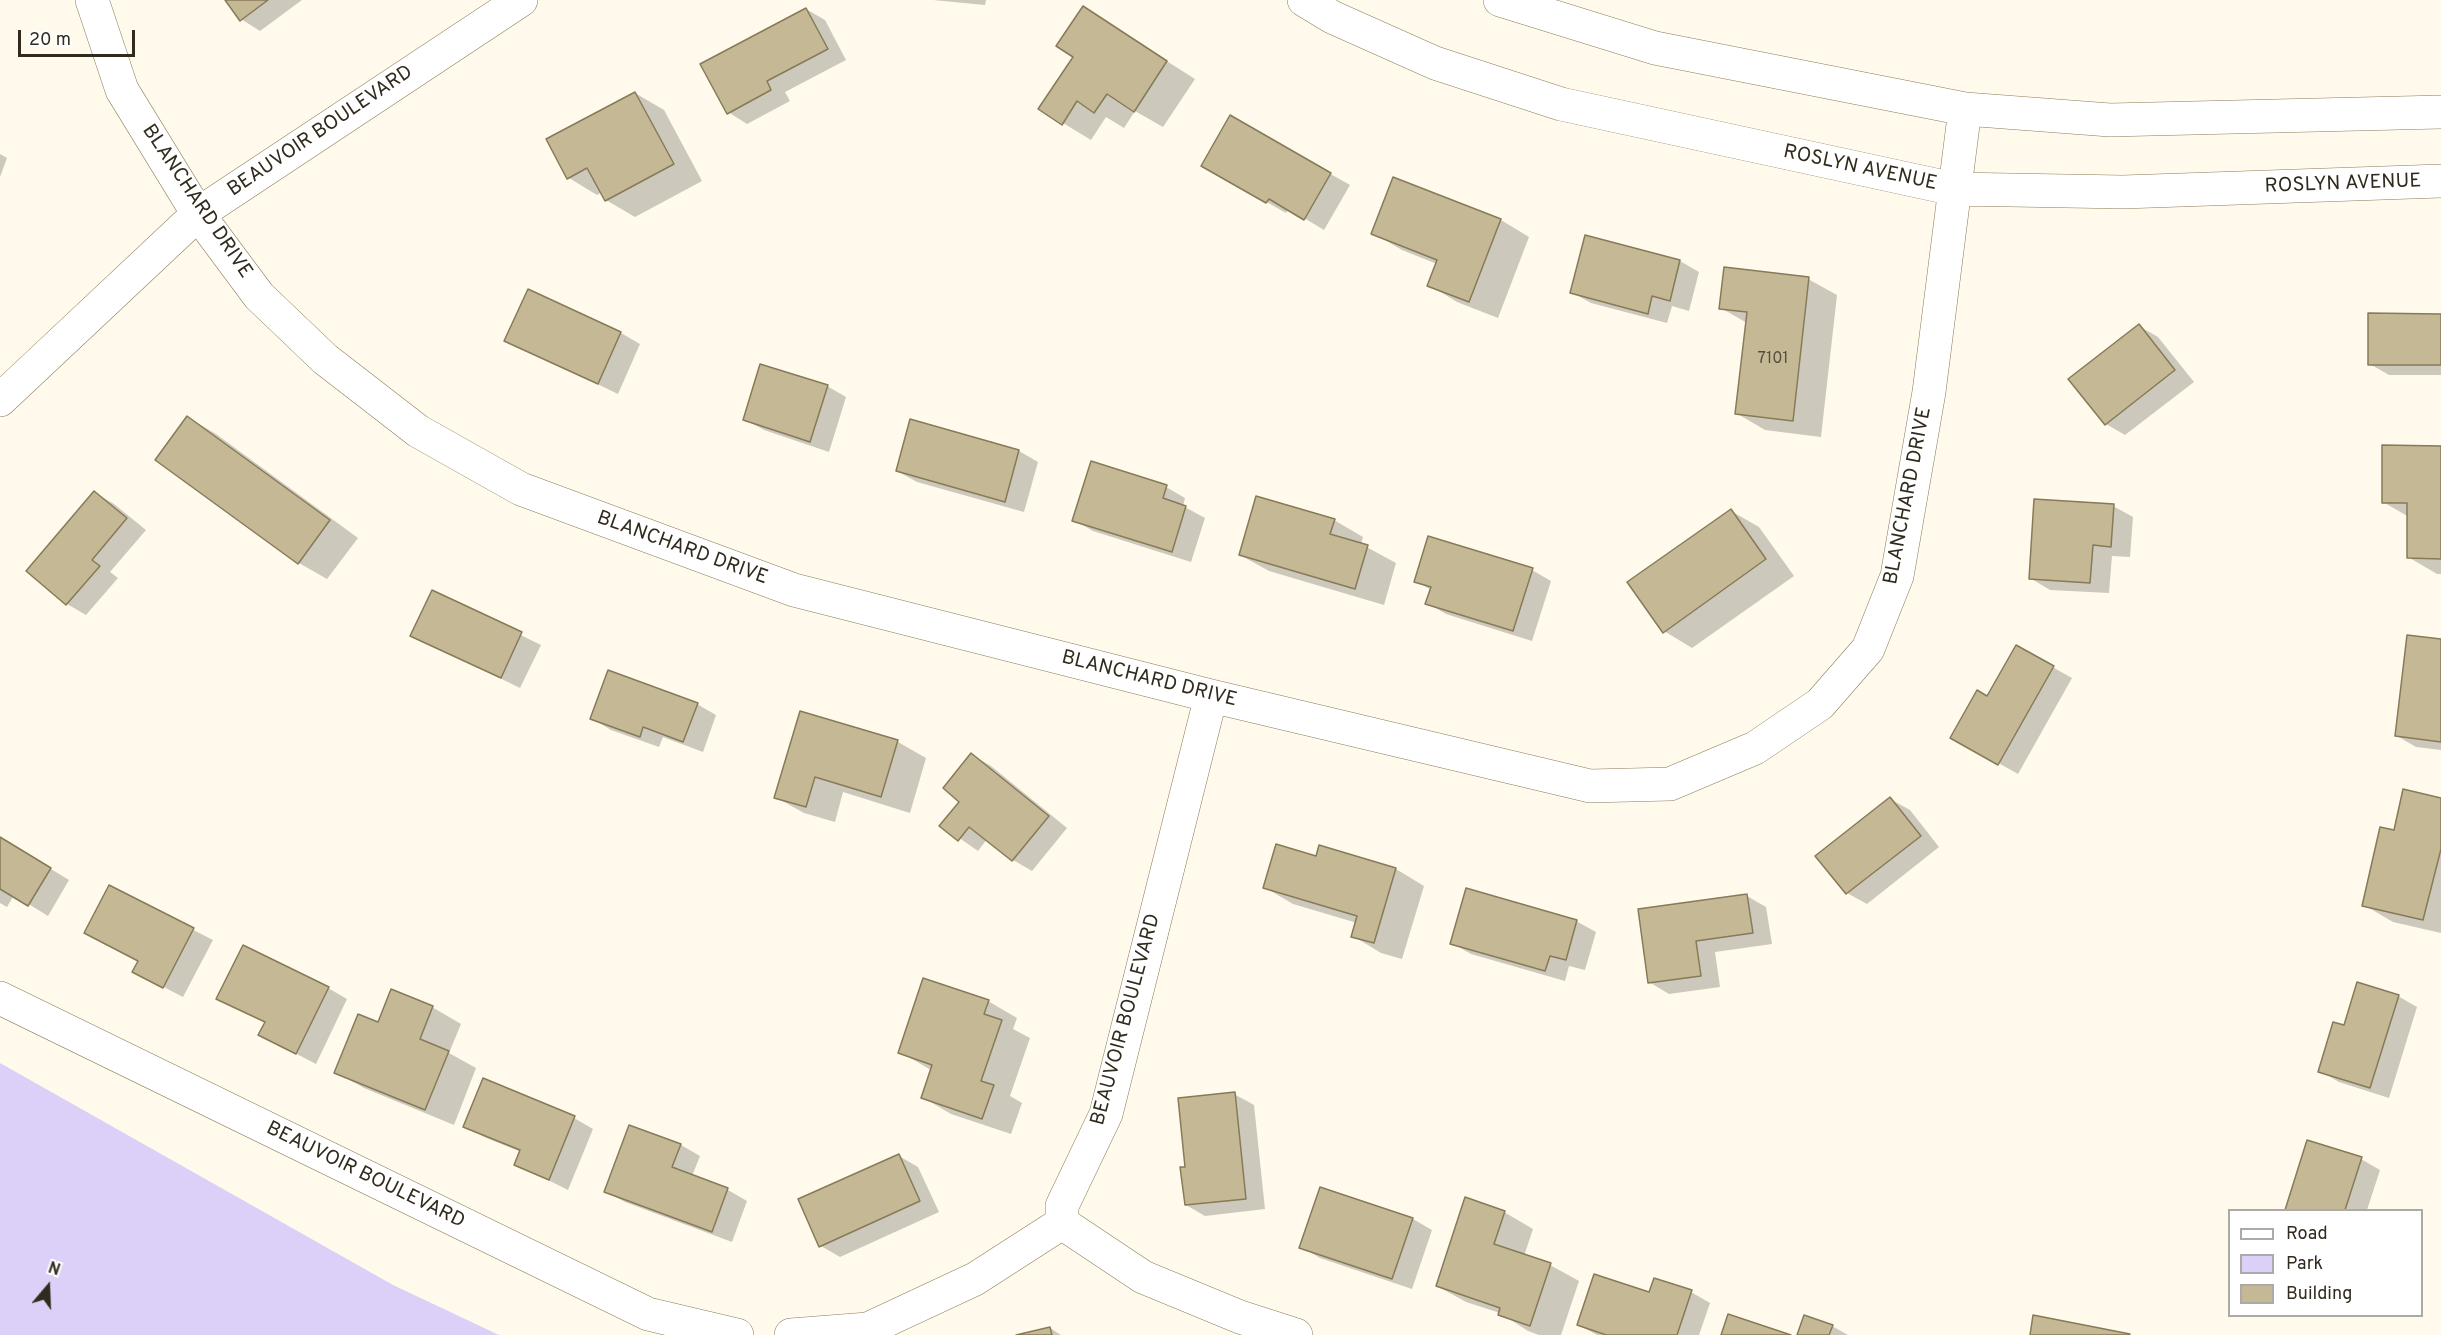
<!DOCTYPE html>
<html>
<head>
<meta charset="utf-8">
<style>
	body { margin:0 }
	#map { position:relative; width:2441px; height:1335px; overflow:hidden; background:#fffaeb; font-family:Overpass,sans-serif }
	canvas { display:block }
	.legend { position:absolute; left:2228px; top:1209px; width:195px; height:108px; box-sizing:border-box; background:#fff; border:2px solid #acaaa5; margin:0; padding:8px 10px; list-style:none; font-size:18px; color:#302b1d }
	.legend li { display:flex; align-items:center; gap:12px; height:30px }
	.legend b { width:30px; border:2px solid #acaaa5 }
	.north { position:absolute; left:18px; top:1257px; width:60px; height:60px; -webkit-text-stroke:4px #fff; paint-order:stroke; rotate:19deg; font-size:16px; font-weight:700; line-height:24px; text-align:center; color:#302b1d }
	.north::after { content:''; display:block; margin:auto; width:21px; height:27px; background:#302b1d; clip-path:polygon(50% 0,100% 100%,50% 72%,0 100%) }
	.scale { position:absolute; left:18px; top:30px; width:117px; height:27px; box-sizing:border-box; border:3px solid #302b1d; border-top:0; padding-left:8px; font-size:18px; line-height:21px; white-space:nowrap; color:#302b1d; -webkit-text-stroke:4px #fff; paint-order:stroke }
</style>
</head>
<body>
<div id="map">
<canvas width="2441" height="1335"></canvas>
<ul class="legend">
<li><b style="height:8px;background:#fff"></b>Road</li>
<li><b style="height:16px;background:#dccff8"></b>Park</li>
<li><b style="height:16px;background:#c5b995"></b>Building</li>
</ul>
<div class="north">N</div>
<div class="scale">20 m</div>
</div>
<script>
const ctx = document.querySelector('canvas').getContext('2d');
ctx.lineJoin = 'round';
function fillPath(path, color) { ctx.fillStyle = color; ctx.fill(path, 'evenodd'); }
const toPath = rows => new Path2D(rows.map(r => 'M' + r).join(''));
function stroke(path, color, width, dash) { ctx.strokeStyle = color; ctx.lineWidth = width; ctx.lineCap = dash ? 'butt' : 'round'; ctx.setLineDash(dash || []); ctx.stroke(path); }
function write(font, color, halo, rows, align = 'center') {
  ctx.font = font + ' Overpass,sans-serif'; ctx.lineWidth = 4.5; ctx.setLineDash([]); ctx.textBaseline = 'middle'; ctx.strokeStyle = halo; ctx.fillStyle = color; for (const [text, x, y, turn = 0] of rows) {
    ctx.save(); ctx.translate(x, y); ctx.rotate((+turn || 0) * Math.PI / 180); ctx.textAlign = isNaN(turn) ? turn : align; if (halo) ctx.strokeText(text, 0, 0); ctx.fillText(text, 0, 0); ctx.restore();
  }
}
fillPath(toPath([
	[0,1063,393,1285,499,1335,0,1335]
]), '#dccff8');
fillPath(toPath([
	[227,0,302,0,260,31,241,19],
	[933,0,986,0,985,5],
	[1083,8,1195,79,1163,127,1135,111,1124,128,1106,117,1091,140,1063,123],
	[806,9,825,20,846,60,785,92,790,101,747,124,728,112],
	[635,93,664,110,702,181,635,217,606,200,602,192,597,195,569,178,548,140],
	[1230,117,1350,185,1324,230,1289,209,1286,213,1203,166],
	[0,154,7,158,0,177],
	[1501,220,1529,237,1498,318,1457,302,1429,285,1437,264,1402,250,1373,233],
	[1586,237,1680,261,1699,272,1689,311,1672,306,1667,323,1591,303,1571,292],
	[1808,279,1837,295,1821,437,1765,430,1736,413,1747,323,1721,308],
	[528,291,621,333,640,344,618,394,506,340],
	[2441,315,2441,375,2389,375,2370,364],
	[2139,326,2158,337,2194,382,2125,435,2106,424],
	[827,386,846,397,829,452,764,430,744,419],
	[187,417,216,434,358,538,327,579,299,563],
	[2441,447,2441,574,2437,574,2408,557,2409,517,2383,502],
	[1019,451,1038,462,1024,512,917,482,897,471],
	[1166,487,1185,498,1183,506,1205,518,1191,562,1093,531,1074,520],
	[95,493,114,504,146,530,110,572,118,578,86,615,67,604,28,571],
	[2113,506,2133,517,2130,557,2112,556,2109,593,2050,590,2030,578],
	[1731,511,1759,527,1794,576,1692,648,1664,631],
	[1334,520,1363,537,1361,544,1396,563,1384,605,1269,571,1240,555],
	[1532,570,1551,581,1532,641,1446,614,1427,603,1431,590,1416,581],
	[433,592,541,645,520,688,412,635],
	[2441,641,2441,750,2416,747,2397,736],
	[2017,647,2072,678,2018,774,1952,737,1988,698],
	[697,704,716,715,703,752,663,737,659,747,611,730,591,718],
	[801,713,898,742,926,758,910,813,843,792,835,822,804,813,775,797],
	[972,755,991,766,1067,828,1032,871,1013,860,987,839,978,851,942,826,961,801],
	[1890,799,1910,810,1939,847,1867,904,1847,893],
	[2441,800,2441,933,2393,922,2364,905,2395,832],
	[0,838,69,880,48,916,14,895,7,907,0,903],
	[1320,847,1396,869,1424,886,1402,959,1381,953,1353,936,1357,923,1293,904,1264,887,1317,858],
	[109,887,213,940,183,997,154,982,139,961],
	[1747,896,1766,907,1772,944,1715,952,1720,987,1669,994,1649,982],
	[1576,921,1596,932,1585,970,1569,966,1565,981,1471,954,1452,943],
	[328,988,347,999,316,1064,260,1035,266,1023,218,998],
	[2398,996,2417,1007,2389,1098,2339,1082,2320,1071],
	[988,1001,1017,1018,1013,1029,1030,1038,1010,1096,1022,1103,1011,1134,951,1114,922,1097,931,1070,900,1052],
	[432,1007,461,1024,449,1053,476,1068,454,1125,364,1088,336,1072,379,1024],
	[1234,1094,1254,1105,1265,1209,1205,1216,1186,1205,1187,1168],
	[574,1118,593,1129,568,1190,516,1164,521,1152,484,1137,465,1126],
	[630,1126,681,1145,700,1156,692,1176,728,1190,747,1201,732,1242,625,1202,605,1191],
	[2308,1142,2361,1159,2380,1170,2367,1210,2287,1210],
	[899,1156,918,1167,939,1212,840,1257,821,1246],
	[1321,1188,1413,1219,1432,1230,1412,1289,1320,1258,1301,1247],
	[1504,1212,1533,1229,1524,1256,1550,1265,1579,1281,1561,1335,1539,1335,1528,1331,1500,1313,1466,1302,1437,1286],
	[1691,1292,1710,1303,1699,1335,1597,1335,1579,1325,1650,1294],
	[1832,1326,1848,1335,1799,1335],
	[1050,1328,1061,1335,1022,1335]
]), '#0003');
const building = toPath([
	[225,0,268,0,240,21,225,0],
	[1083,6,1167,61,1134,112,1107,94,1094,113,1077,101,1062,125,1038,109,1073,57,1056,46,1083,6],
	[806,8,828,49,767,81,771,90,727,114,700,64,806,8],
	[635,92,674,164,605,201,587,168,567,179,546,139,635,92],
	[1230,115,1331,173,1304,220,1269,199,1266,203,1201,166,1230,115],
	[1393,177,1501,219,1469,302,1427,286,1437,260,1371,234,1393,177],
	[1585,235,1680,260,1670,301,1652,296,1648,314,1570,293,1585,235],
	[1724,267,1809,277,1793,421,1735,414,1747,312,1719,309,1724,267],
	[528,289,621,332,598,384,504,341,528,289],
	[2368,313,2441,314,2441,365,2368,365,2368,313],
	[2139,324,2175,370,2105,425,2068,379,2139,324],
	[760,364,828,385,810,442,743,420,760,364],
	[187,416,330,520,298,564,155,460,187,416],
	[910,419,1019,450,1005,502,896,471,910,419],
	[2382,445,2441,446,2441,559,2407,558,2407,503,2382,503,2382,445],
	[1091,461,1167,485,1163,498,1186,506,1172,552,1072,521,1091,461],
	[94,491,127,518,92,560,100,566,66,605,26,571,94,491],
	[1256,496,1335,519,1330,534,1368,545,1355,589,1239,555,1256,496],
	[2034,499,2114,504,2111,547,2093,545,2090,583,2029,579,2034,499],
	[1731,509,1766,559,1663,633,1627,582,1731,509],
	[1428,536,1533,568,1513,631,1425,604,1431,587,1414,582,1428,536],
	[432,590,522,632,501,678,410,636,432,590],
	[2407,635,2441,639,2441,742,2395,736,2407,635],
	[2016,645,2054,666,1998,765,1950,738,1977,690,1987,696,2016,645],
	[608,670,698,703,683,742,643,727,640,737,590,719,608,670],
	[800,711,898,740,881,797,815,777,806,807,774,798,800,711],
	[971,753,1049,816,1012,861,969,827,958,841,939,826,959,802,943,788,971,753],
	[2403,789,2441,798,2441,849,2423,920,2362,906,2380,827,2394,830,2403,789],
	[1890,797,1921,836,1846,894,1815,856,1890,797],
	[0,837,51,868,28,906,0,889,0,837],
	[1276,844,1316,856,1319,845,1396,868,1374,943,1351,937,1357,916,1263,888,1276,844],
	[109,885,194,928,163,988,132,972,138,961,84,933,109,885],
	[1466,888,1577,920,1566,960,1550,956,1545,971,1450,944,1466,888],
	[1747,894,1753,933,1696,941,1701,976,1648,983,1638,909,1747,894],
	[243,945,329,987,296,1054,258,1035,265,1022,216,999,243,945],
	[923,978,989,1000,984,1014,1002,1020,981,1081,994,1085,982,1119,921,1098,932,1065,898,1053,923,978],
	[2357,982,2399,995,2370,1088,2318,1072,2333,1022,2344,1025,2357,982],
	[391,989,433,1006,420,1039,449,1051,425,1110,334,1073,358,1014,378,1022,391,989],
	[483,1078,575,1116,549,1180,514,1165,520,1150,463,1127,483,1078],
	[1235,1092,1246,1199,1185,1205,1180,1167,1185,1167,1178,1098,1235,1092],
	[629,1125,681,1144,672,1167,728,1188,712,1232,604,1192,629,1125],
	[2307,1140,2362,1157,2345,1210,2285,1210,2307,1140],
	[899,1154,920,1201,819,1247,798,1199,899,1154],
	[1320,1187,1413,1218,1392,1279,1299,1248,1320,1187],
	[1465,1197,1505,1211,1494,1244,1551,1263,1530,1326,1498,1315,1500,1308,1436,1286,1465,1197],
	[1594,1274,1649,1292,1654,1278,1692,1290,1677,1335,1606,1335,1577,1325,1594,1274],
	[1728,1314,1791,1335,1721,1335,1728,1314],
	[1804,1315,1833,1325,1829,1335,1797,1335,1804,1315],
	[2033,1315,2130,1334,2129,1335,2030,1335,2033,1315],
	[1050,1327,1052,1335,1016,1335,1050,1327]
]);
fillPath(building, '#c5b995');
stroke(building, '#867a59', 1.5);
const minor = toPath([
	[92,0,122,90,198,214,259,296,325,359,418,431,521,489,794,590,1211,696,1590,786,1670,784,1755,748,1820,704,1868,649,1897,576,1929,392,1965,109],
	[1304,0,1332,17,1435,63,1561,104,1954,189,2123,192,2441,181],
	[1500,0,1655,48,1965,109,2110,120,2441,112],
	[0,400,198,214,521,0],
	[0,998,648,1314,737,1335],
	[1062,1223,1143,1277,1240,1317,1296,1335],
	[791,1335,868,1329,975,1279,1062,1223,1062,1206,1106,1114,1211,696]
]);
stroke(minor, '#897d5c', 34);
stroke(minor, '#fff', 33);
write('16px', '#554e3b', null, [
	["7101",1773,360]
]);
write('20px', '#302b1d', '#fff', [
	["BEAUVOIR BOULEVARD",321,132,-34],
	["ROSLYN AVENUE",1860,169,12],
	["ROSLYN AVENUE",2343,185,-2],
	["BLANCHARD DRIVE",196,202,56],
	["BLANCHARD DRIVE",1909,496,-79],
	["BLANCHARD DRIVE",682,549,20],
	["BLANCHARD DRIVE",1149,680,14],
	["BEAUVOIR BOULEVARD",1127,1020,-75],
	["BEAUVOIR BOULEVARD",365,1176,26]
]);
</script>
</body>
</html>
